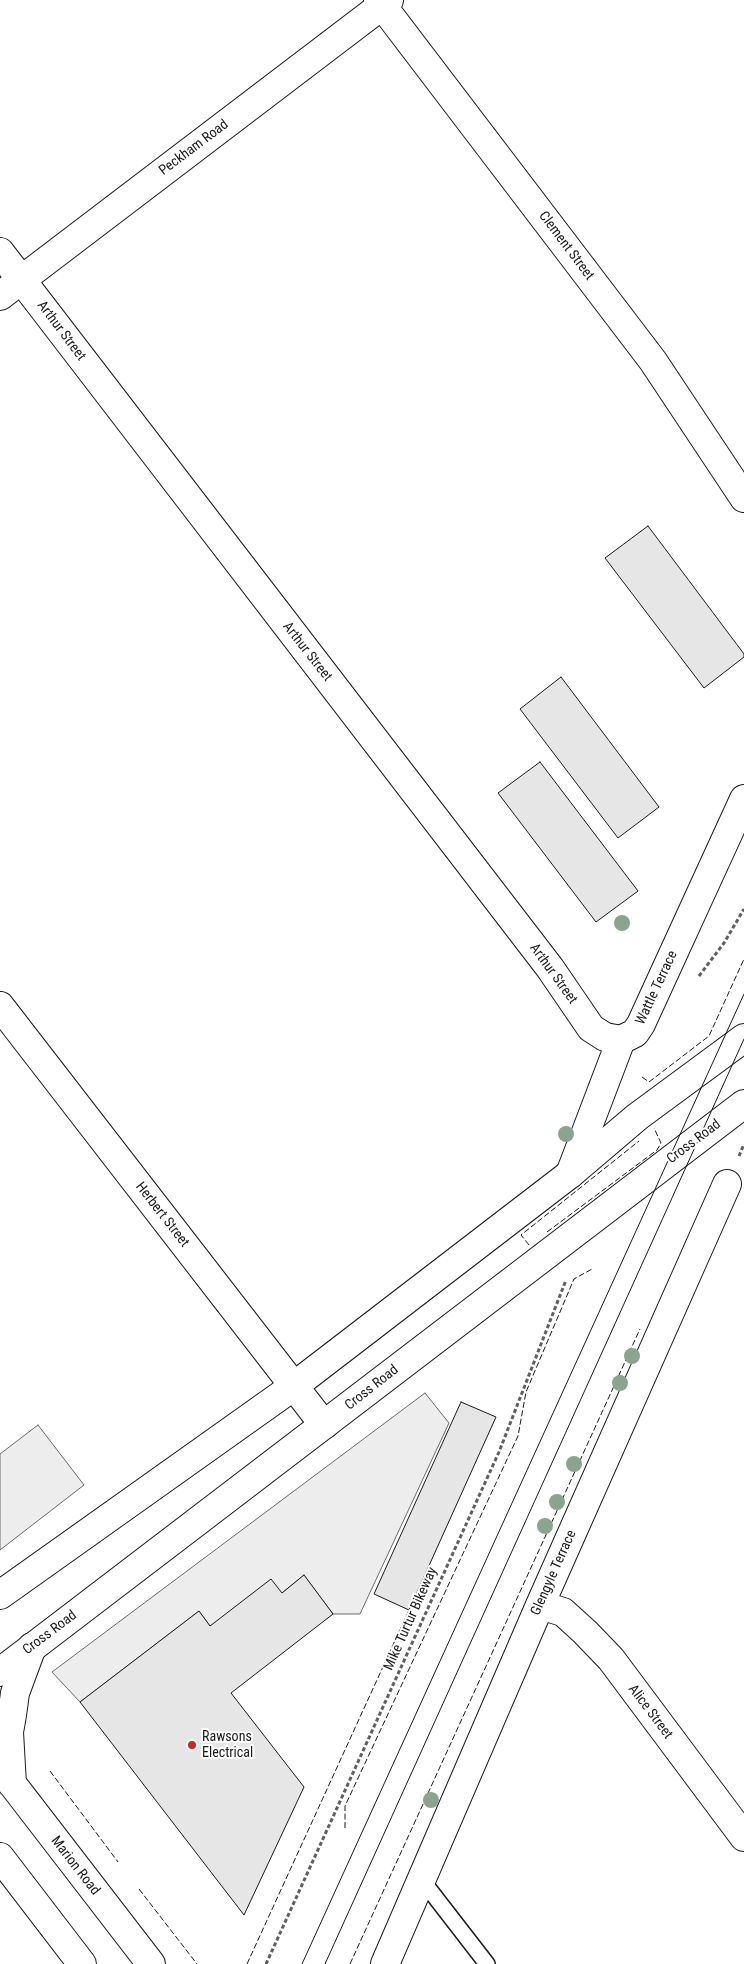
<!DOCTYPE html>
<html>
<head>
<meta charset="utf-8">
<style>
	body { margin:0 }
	canvas { display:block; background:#fff }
</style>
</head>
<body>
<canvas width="744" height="1964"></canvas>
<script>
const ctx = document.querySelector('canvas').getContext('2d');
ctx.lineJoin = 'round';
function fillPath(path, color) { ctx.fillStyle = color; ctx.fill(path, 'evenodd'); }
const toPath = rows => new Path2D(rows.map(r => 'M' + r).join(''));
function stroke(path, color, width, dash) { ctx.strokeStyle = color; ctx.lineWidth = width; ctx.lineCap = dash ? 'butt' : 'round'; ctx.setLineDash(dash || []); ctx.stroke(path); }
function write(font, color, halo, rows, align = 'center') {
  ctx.font = font + ' "Roboto Condensed",sans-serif'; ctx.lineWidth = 4; ctx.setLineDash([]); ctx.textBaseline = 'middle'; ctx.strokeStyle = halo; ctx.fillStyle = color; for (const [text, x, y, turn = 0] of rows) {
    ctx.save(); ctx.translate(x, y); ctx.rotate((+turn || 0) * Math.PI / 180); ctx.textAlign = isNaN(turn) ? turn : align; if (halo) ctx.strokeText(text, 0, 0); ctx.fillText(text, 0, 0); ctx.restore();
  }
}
const built = toPath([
	[425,1393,449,1423,360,1614,333,1614,304,1575,282,1593,210,1626,199,1611,80,1702,52,1672,425,1393],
	[38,1425,84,1485,0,1550,0,1454,38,1425]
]);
fillPath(built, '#ededed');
stroke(built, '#6a6a6a', 1);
const building = toPath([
	[648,526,744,654,744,657,704,688,605,558,648,526],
	[561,677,659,807,618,838,520,709,561,677],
	[540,762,638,891,596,922,498,793,540,762],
	[461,1402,496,1417,409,1610,374,1594,461,1402],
	[304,1575,333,1614,231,1693,304,1787,244,1915,80,1702,199,1611,210,1626,271,1579,282,1593,304,1575]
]);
fillPath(building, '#e6e6e6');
stroke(building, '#1a1a1a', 1);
const lane = toPath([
	[422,1880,487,1964]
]);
const street = toPath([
	[378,0,653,361,744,498],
	[0,252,550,968,591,1028,605,1037,621,1040],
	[0,296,389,0],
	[0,1006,324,1425],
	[570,1174,621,1040,635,1033,641,1024,744,799],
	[540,1605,563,1612,585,1632,611,1659,744,1837],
	[385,1964,540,1605,727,1184]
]);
const primary = toPath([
	[0,1768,151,1964],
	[12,1784,9,1732,12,1715,15,1693,32,1647],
	[0,1857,82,1964]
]);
const highway = toPath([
	[0,1595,294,1386,570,1174,637,1117,744,1038],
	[0,1672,744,1104]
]);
stroke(lane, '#1a1a1a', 18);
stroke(street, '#1a1a1a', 30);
stroke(primary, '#1a1a1a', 30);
stroke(highway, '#1a1a1a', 30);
stroke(toPath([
	[699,976,724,943,744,909],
	[739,1156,744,1144],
	[266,1964,499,1452,566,1280]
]), '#5f5f5f', 3, [4, 2.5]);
stroke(lane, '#fff', 15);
stroke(street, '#fff', 28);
stroke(primary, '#fff', 28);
stroke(highway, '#fff', 28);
stroke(toPath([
	[302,1964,744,994],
	[325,1964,744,1039]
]), '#1a1a1a', 1);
stroke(toPath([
	[642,1077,649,1082,709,1036,744,959],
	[547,1232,657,1150,661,1143,654,1128],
	[529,1245,521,1235,639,1141],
	[50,1771,118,1862],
	[345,1828,345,1806,518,1436,526,1392,574,1279,592,1269],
	[139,1889,197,1964],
	[247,1964,409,1610],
	[350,1964,640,1329]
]), '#1a1a1a', 1, [6, 2.5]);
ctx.fillStyle = '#8aa48f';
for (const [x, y] of [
	[622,923],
	[566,1134],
	[632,1356],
	[620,1383],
	[574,1464],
	[557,1502],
	[545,1526],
	[431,1800]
]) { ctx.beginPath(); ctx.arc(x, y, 8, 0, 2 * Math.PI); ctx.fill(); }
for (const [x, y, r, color] of [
	[192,1745,5,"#c62828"]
]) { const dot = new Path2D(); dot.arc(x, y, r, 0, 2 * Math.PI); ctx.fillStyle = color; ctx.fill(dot); stroke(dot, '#fff', 2); }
write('14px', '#1a1a1a', '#fff', [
	["Peckham Road",194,148,-37],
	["Clement Street",566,246,53],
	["Arthur Street",61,331,53],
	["Arthur Street",307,652,52],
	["Arthur Street",553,974,54],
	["Wattle Terrace",657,988,-65],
	["Cross Road",694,1142,-37],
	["Herbert Street",162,1215,52],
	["Cross Road",372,1388,-38],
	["Glengyle Terrace",554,1573,-66],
	["Mike Turtur Bikeway",411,1619,-66],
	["Cross Road",50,1633,-37],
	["Alice Street",650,1712,53],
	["Marion Road",75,1866,52]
]);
write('14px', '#1a1a1a', '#fff', [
	["Rawsons",202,1737],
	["Electrical",202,1753]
], 'left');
</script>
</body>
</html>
